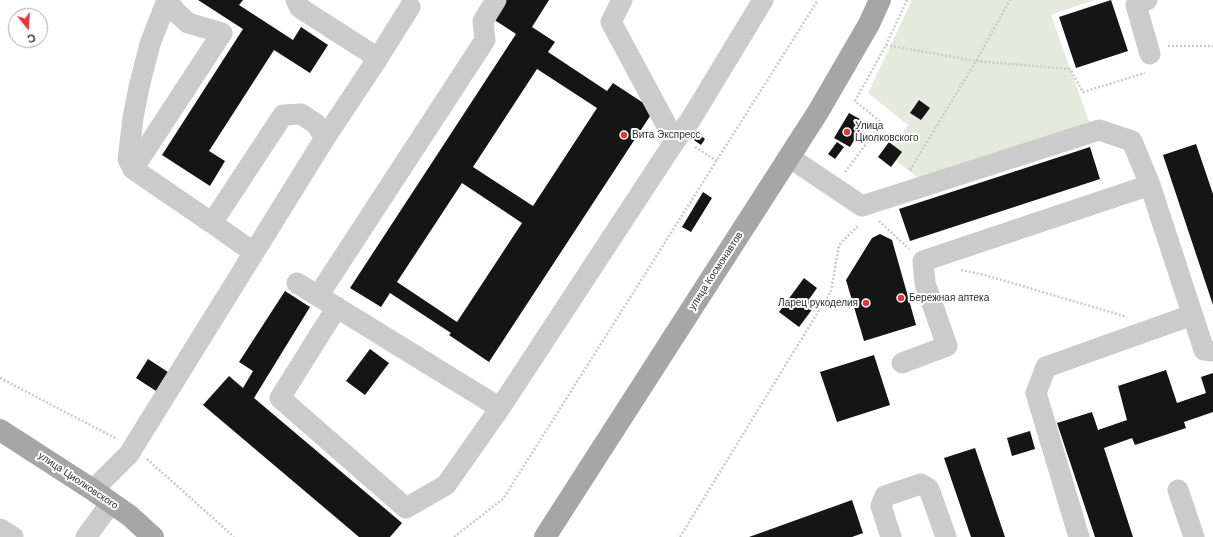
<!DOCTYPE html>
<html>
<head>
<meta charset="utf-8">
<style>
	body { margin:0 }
	#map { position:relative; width:1213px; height:537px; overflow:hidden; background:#fff; font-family:Arial,sans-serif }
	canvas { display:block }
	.north { position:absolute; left:8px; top:8px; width:40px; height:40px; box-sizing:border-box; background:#fff; border:1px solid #ababab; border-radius:50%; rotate:162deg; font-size:11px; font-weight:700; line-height:16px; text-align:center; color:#2e2e2e }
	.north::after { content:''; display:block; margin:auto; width:14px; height:18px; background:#dd393c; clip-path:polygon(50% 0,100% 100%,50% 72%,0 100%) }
</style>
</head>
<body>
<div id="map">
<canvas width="1213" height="537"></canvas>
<div class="north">С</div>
</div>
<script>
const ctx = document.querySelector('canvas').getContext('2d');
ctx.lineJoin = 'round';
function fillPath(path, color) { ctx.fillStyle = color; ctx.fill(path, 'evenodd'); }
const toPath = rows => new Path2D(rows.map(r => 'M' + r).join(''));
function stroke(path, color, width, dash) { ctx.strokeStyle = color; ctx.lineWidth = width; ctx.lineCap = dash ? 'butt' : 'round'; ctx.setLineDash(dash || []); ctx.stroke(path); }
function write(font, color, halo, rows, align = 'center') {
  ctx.font = font + ' Arial,sans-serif'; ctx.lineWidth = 4; ctx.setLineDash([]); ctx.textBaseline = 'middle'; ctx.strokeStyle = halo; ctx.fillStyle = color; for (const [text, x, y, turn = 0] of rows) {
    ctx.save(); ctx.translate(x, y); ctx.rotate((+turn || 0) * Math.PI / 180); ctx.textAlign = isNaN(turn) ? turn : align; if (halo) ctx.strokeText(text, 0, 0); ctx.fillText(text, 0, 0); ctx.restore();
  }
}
fillPath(toPath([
	[912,0,1094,0,1051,15,1090,124,918,178,888,154,908,125,868,93]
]), '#e4ebdd');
fillPath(toPath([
	[198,0,243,0,239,5,293,40,301,27,328,45,310,73,274,50,209,151,225,161,210,186,162,155,243,29],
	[505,0,549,0,532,27,555,42,548,52,607,91,613,83,654,110,489,362,449,335,451,333,390,293,381,307,350,288,516,34,493,19],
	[537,69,597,108,533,206,473,167],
	[462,183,522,223,457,322,397,282],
	[1111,0,1128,51,1076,68,1059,17],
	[919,100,930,108,921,120,910,113],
	[849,113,865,122,850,147,834,138],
	[692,129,705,139,701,145,688,136],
	[837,142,844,147,835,159,828,154],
	[889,142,902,152,891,167,878,157],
	[1196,144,1213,194,1213,305,1163,155],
	[1090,147,1100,179,910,241,899,209],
	[703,192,712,198,691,232,682,227],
	[880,234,892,240,916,325,864,341,846,280,872,238],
	[804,278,817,288,810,298,817,303,799,327,779,312],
	[285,291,310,307,254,398,402,523,390,537,359,537,203,405,229,376,243,388,253,371,239,362],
	[370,349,389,363,365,395,346,381],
	[874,355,890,405,837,422,820,372],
	[148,359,168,372,156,391,136,378],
	[1166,370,1177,403,1206,393,1201,377,1213,373,1213,412,1184,422,1186,428,1135,445,1132,438,1104,448,1133,537,1095,537,1057,423,1092,412,1098,430,1127,420,1118,386],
	[1030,431,1035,449,1012,456,1007,438],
	[975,448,1005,537,971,537,944,458],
	[852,500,863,533,852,537,749,537]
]), '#151515');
stroke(toPath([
	[886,45,976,61,1070,69,1083,92,1145,73],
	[1168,46,1213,46],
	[695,147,717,161],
	[910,170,976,61,1010,0],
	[845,172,882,123,855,101,886,45,907,0],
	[879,221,909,249],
	[961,270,985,275,1127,317],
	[0,378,117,439],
	[147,459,234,537],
	[454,537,503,499,818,0],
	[680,537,831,291,839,245,859,225]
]), '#cbcbcb', 2.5, [2, 2]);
stroke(toPath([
	[170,0,171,5,176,12,188,23,222,33,133,169,212,223],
	[1147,0,1136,5,1150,54],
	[378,58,410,7],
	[675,141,691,119,763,0],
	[789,157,862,206,1099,130,1132,141,1150,185],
	[133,169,128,159,133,118,139,87,150,44,167,0],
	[253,252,212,223,283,115,301,114,316,124,325,138],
	[297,283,500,408,675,141,611,22,622,0],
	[318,296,485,40,483,21,496,0],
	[337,307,280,398,406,508,446,485,500,408],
	[902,363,947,346,925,283,923,261,1150,185,1204,350,1213,351],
	[93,490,129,454,325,138,378,58,300,8,296,0],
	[1178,490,1194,537],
	[0,529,13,537],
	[86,537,111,503],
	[891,537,881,506,885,496,921,484,929,489,946,537],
	[1079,537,1036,393,1046,367,1192,315]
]), '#cbcbcb', 21);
stroke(toPath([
	[0,430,93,490,130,516,153,537],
	[545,537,818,112,869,24,880,0]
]), '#a6a6a6', 22);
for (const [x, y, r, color] of [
	[847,132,4,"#dd393c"],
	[624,135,4,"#dd393c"],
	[901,298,4,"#dd393c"],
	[866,303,4,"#dd393c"]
]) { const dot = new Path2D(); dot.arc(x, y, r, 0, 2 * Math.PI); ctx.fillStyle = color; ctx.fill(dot); stroke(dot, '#fff', 1.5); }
write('10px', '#2e2e2e', '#fff', [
	["Улица",855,126],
	["Циолковского",855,138],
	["Вита Экспресс",632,135],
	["Бережная аптека",909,298],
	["Ларец рукоделия",858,303,"right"]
], 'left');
write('10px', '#2e2e2e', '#fff', [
	["улица Космонавтов",716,271,-57],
	["улица Циолковского",78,481,34]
]);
</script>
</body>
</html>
